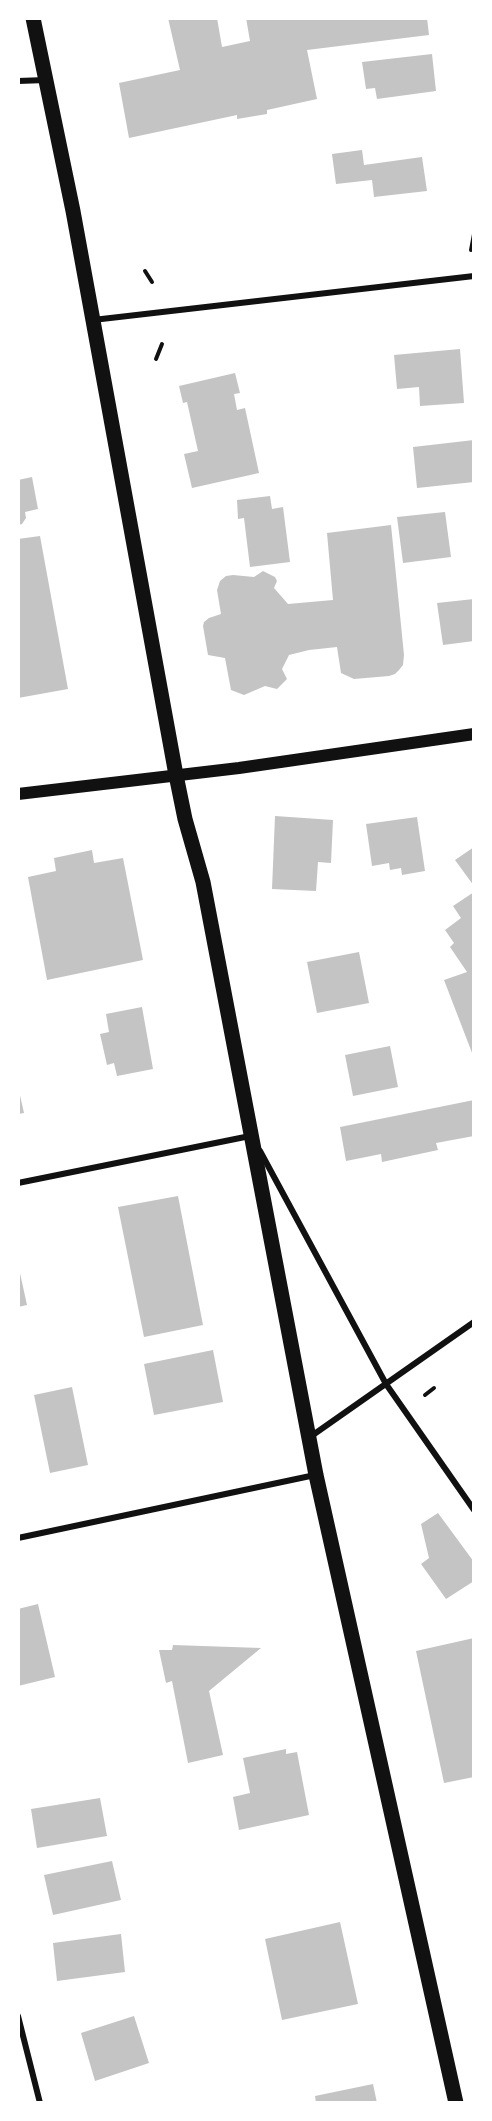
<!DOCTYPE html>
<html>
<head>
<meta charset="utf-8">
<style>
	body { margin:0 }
	#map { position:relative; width:492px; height:2121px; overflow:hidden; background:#fff; font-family:Literata,serif }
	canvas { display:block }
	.frame { position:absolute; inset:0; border:20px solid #fff; pointer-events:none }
</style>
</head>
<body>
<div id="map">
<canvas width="492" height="2121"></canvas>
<div class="frame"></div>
</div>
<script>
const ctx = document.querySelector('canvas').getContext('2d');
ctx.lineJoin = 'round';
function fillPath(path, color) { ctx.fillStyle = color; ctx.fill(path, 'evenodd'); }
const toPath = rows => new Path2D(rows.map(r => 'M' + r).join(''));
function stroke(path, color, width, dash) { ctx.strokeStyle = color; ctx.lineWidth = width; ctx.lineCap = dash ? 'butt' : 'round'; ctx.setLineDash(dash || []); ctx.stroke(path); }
fillPath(toPath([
	[168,18,217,18,222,47,250,41,246,18,427,18,429,35,307,50,317,99,267,110,267,114,237,119,237,115,129,138,119,83,180,70],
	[432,54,436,91,377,99,375,88,366,89,362,62],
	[362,150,364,165,422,157,427,191,374,197,372,180,336,184,332,154],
	[460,349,464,403,420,406,419,387,397,389,394,355],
	[235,373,240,393,234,394,237,410,245,408,259,473,192,488,184,454,198,451,187,402,183,403,179,386],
	[474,440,474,482,417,488,413,447],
	[32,477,38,509,25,512,26,518,22,524,18,525,18,480],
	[270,496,272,509,283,507,290,562,250,567,244,518,238,519,237,500],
	[445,512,451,557,403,563,397,517],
	[391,525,404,655,403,665,399,670,395,674,389,676,354,679,341,673,337,647,309,650,289,655,282,669,287,679,277,689,265,686,244,695,231,690,225,658,208,655,203,626,204,622,209,618,221,614,217,590,220,581,226,576,233,575,254,577,263,571,275,577,277,581,274,588,288,604,333,600,327,533],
	[40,536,68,689,18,698,18,539],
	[474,599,474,641,443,645,437,603],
	[275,816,333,820,331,863,318,862,316,891,272,889],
	[417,817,425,871,402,875,401,868,390,870,389,863,372,866,366,824],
	[474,847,474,886,455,860],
	[92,850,94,863,123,858,143,960,47,980,28,877,56,871,54,858],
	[474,892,474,1058,444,980,467,972,450,947,454,943,445,930,461,918,453,906],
	[359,952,369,1003,317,1013,307,962],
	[142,1007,153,1069,117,1076,114,1063,107,1065,100,1034,109,1032,106,1014],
	[390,1046,398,1087,353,1096,345,1055],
	[19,1091,24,1113,18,1114,18,1092],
	[474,1100,474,1136,436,1143,438,1150,382,1162,381,1154,346,1161,340,1127],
	[178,1196,203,1325,144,1337,118,1207],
	[18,1264,27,1305,18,1307],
	[213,1350,223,1402,154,1415,144,1364],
	[72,1387,88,1465,50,1473,34,1395],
	[438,1513,474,1562,474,1581,446,1599,421,1564,429,1558,421,1524],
	[38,1604,55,1677,18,1686,18,1609],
	[474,1638,474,1777,444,1783,416,1651],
	[173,1645,261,1648,209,1691,223,1755,188,1763,172,1681,166,1683,159,1650,172,1650],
	[286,1749,286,1754,297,1752,309,1815,239,1830,233,1797,250,1793,243,1758],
	[100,1798,107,1836,37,1848,31,1809],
	[112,1861,121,1900,53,1915,44,1875],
	[340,1922,358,2004,282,2020,265,1939],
	[121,1934,125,1972,57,1981,53,1943],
	[134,2016,149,2063,95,2081,81,2033],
	[373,2084,377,2103,316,2103,315,2096]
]), '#c4c4c4');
stroke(toPath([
	[471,250,474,234],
	[145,271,152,282],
	[156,359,162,344],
	[425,1395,434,1388]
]), '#111', 4);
stroke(toPath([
	[18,81,46,80],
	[93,320,474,276],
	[260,1151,386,1384,474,1510],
	[18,1183,250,1136],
	[310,1437,474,1322],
	[18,1538,315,1475],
	[18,2016,40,2103]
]), '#111', 6);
stroke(toPath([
	[18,794,239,768,474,734]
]), '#111', 12);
stroke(toPath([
	[33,18,73,211,176,775,185,819,203,882,316,1475,456,2103]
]), '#111', 15);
</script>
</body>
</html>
